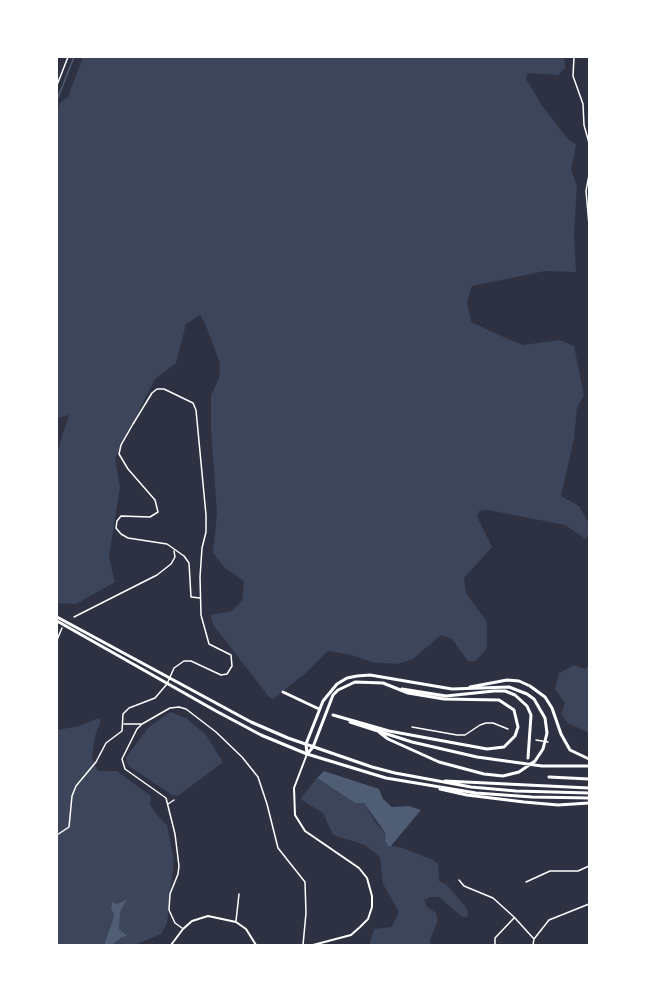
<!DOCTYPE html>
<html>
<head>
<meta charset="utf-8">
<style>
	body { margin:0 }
	#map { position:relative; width:646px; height:1002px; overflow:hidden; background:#2d3142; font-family:Poppins,sans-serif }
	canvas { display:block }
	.frame { position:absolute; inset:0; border:58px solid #fff; pointer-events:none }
</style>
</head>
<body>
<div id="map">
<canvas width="646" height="1002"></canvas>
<div class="frame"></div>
</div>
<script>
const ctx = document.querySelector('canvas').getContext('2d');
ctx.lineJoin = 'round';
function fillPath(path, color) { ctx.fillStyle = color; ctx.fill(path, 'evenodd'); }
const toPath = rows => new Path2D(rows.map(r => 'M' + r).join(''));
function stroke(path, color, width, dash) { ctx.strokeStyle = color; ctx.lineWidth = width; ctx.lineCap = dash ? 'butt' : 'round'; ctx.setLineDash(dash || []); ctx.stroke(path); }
fillPath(toPath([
	[83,57,562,57,565,61,565,68,558,75,528,73,526,79,543,107,567,138,576,145,571,170,577,186,574,233,576,272,545,271,472,286,467,302,471,322,508,339,523,345,560,340,574,346,584,395,577,408,574,439,561,496,579,506,589,524,589,532,586,539,565,525,488,510,479,511,477,517,492,547,464,578,466,593,487,622,487,648,476,661,468,661,452,639,441,635,413,659,397,664,372,662,351,655,328,651,306,673,273,699,269,697,214,626,210,615,232,611,242,601,244,581,225,568,213,553,217,513,211,429,211,395,219,378,220,363,206,326,200,315,186,324,176,363,155,379,115,458,120,487,109,557,115,582,76,604,57,603,57,452,69,415,57,418,57,108,61,102,68,97],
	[574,665,585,669,589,666,589,733,568,723,561,714,565,703,555,689,559,673],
	[170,712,186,718,206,735,223,762,178,796,172,795,130,767,126,762,126,757,149,727],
	[98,718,101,720,95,736,92,758,98,771,117,771,151,796,150,805,158,816,167,825,174,861,167,923,161,934,135,945,57,945,57,730,80,726],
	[317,778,355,803,364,803,376,823,386,834,388,845,403,848,433,860,438,864,439,881,447,885,464,905,468,911,467,917,462,917,439,897,430,897,424,900,427,907,436,913,438,920,430,940,431,945,369,945,374,929,392,927,399,912,383,884,380,857,365,845,333,835,323,813,300,799]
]), '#3c4559');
fillPath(toPath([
	[324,771,379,789,383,799,392,807,409,806,421,810,391,846,388,846,385,840,386,834,364,803,355,803,317,778],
	[127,899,120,912,119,929,127,936,122,937,112,945,104,945,114,917,114,913,111,909,112,902,117,904]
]), '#4f5d75');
stroke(toPath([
	[57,100,74,57]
]), '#4f5d75', 1.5);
stroke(toPath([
	[574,57,573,76,583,104,584,125,589,143],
	[57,85,68,57],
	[589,175,586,191,589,225],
	[589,365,589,386],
	[74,617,157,575,171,564,175,557,174,551],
	[57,640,62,628],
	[124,724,141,724],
	[412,727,457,735,465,735,480,725,486,723,493,723,508,729],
	[536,740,548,742],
	[168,804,174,800],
	[57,835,69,827,72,796,76,786,96,762,106,743,122,731,123,714,129,708,155,698,167,684,174,668,184,661,191,661,221,675,227,674,232,666,231,655,209,644,201,615,200,577,202,548,206,532,206,515,196,410,193,403,164,389,157,389,152,393,133,424,121,445,119,454,128,469,155,500,158,512,150,517,121,516,117,521,116,528,121,534,128,538,167,544,184,556,189,563,191,597,200,598],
	[459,880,464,886,493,898,514,917,534,939],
	[526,882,550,871,578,871,589,866],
	[236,921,239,894],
	[182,928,175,923,169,910,170,894,178,874,179,866,175,834,166,798,125,769,122,759,137,729,142,724,170,708,179,707,186,709,216,732,242,757,258,777,267,804,278,848,305,882,306,913,303,945],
	[495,945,495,938,514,918],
	[533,945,534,939,549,920,589,904]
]), '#fff', 1.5);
stroke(toPath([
	[307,754,294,788,295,815,305,831,359,868,367,878,372,896,372,907,368,919,360,927,351,935,313,945],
	[171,945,183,929,192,921,208,916,236,922,246,929,256,945]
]), '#fff', 2);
stroke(toPath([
	[57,617,251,722,288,738,372,767,395,773,471,787,516,791,589,793],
	[57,621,216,711,261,735,307,754,386,778,476,793,532,797,589,798],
	[445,781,589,788],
	[440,789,467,795,524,802,558,805,589,803]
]), '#fff', 3);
stroke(toPath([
	[470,687,507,680,519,681,530,686,545,697,552,708,561,734,570,750,589,759],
	[402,689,446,696,494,691,505,691,515,695,527,706,531,715,528,758],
	[283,692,319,709],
	[350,722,412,742,477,757,542,766,589,766],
	[308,753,313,747,333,695,338,690,355,682,383,683,408,693,444,699,499,700,514,710,518,727,515,736,504,747,487,749,389,731,333,715],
	[307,754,306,744,323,701,337,684,347,678,357,676,370,675,452,689,509,687,527,694,534,699,545,718,547,733,543,749,535,761,519,772,503,776,484,774,439,762,388,739,379,732],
	[549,777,589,779]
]), '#fff', 3);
</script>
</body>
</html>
